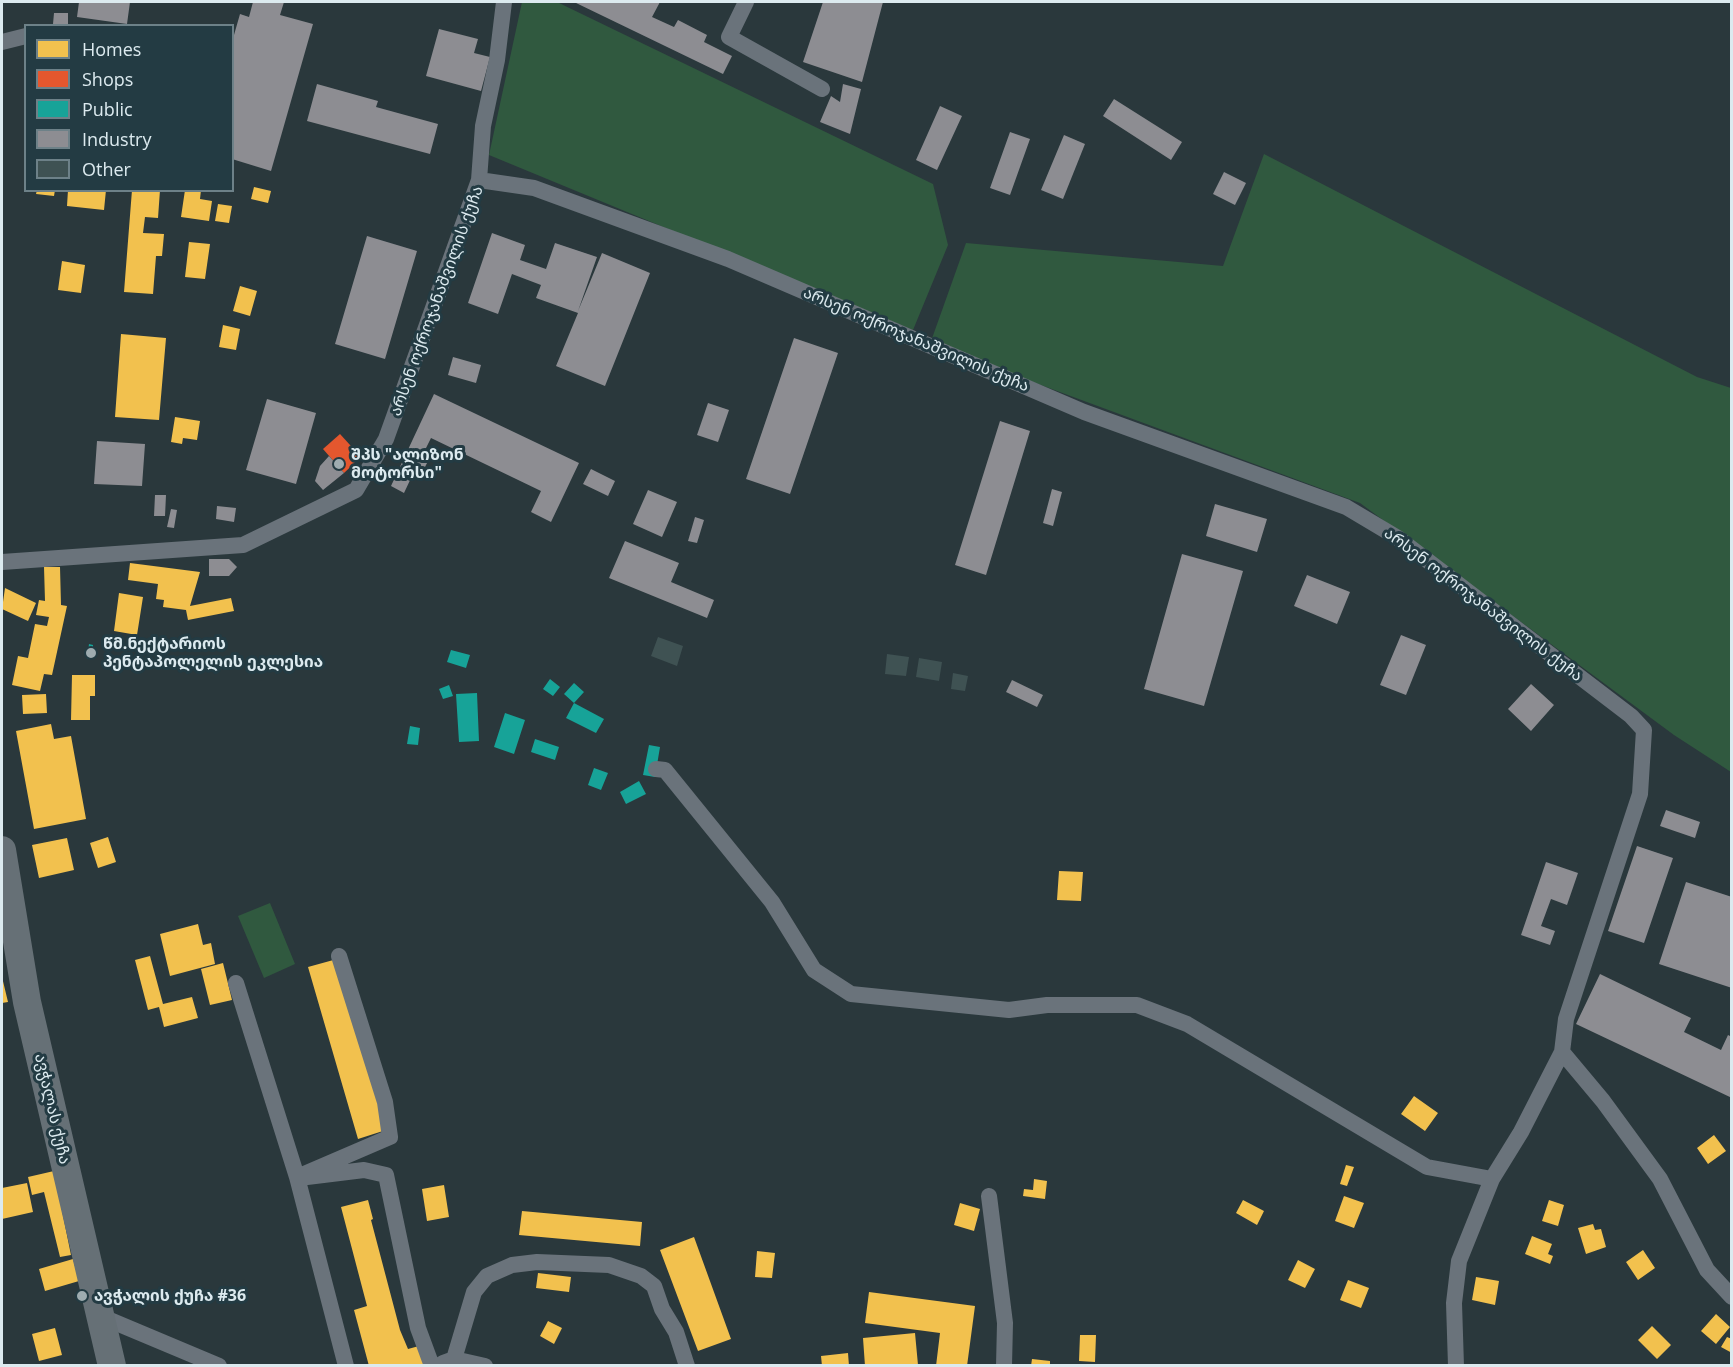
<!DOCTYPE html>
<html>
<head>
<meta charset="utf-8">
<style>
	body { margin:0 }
	#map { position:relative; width:1733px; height:1367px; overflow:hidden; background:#2a383c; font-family:"Open Sans",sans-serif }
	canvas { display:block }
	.frame { position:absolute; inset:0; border:3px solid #dceaef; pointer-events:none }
	.legend { position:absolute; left:24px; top:24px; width:210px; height:168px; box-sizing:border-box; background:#233b43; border:2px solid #6d8188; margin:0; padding:8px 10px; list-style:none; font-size:18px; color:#dceaef }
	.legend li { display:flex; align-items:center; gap:12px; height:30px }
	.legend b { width:30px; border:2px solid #6d8188 }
</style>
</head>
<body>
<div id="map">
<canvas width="1733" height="1367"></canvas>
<div class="frame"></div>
<ul class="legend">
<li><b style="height:16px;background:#f2c14e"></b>Homes</li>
<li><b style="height:16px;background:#e4572e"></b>Shops</li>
<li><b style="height:16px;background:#17a398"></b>Public</li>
<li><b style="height:16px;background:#8d8d92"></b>Industry</li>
<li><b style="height:16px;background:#3f5253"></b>Other</li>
</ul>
</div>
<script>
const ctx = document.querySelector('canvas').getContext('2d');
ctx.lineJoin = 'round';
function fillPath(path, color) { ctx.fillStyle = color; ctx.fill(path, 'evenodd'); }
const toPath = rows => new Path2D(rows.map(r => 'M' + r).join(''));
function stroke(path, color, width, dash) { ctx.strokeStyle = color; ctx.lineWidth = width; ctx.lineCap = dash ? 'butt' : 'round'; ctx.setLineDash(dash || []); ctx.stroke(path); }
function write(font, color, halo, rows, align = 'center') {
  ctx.font = font + ' "Open Sans","Noto Sans Georgian",sans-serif'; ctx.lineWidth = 6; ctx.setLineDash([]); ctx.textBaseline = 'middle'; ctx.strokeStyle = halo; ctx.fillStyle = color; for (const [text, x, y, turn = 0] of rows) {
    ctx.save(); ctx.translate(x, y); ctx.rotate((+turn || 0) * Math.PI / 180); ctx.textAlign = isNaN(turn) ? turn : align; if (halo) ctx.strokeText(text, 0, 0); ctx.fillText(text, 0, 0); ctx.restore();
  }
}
fillPath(toPath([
	[522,2,557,2,933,184,948,245,913,330,489,155],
	[1264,154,1697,377,1731,388,1731,772,1674,735,1360,503,930,344,966,243,1223,266],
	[270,903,295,964,264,978,238,916]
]), '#30593f');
fillPath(toPath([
	[254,187,271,191,268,203,251,199],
	[37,190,55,190,54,196,36,194],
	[68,190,106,190,104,210,67,206],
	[132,190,160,190,158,218,145,217,143,233,164,234,162,256,156,256,153,294,124,292],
	[185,190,201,190,200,199,212,201,209,221,181,217],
	[218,204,232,206,229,223,215,221],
	[189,242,210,244,205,279,185,277],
	[62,261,85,265,81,293,58,290],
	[240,286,257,291,250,316,233,311],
	[223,325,240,329,236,350,219,347],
	[121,334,166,338,159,420,115,417],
	[175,417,200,421,197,440,183,438,182,444,171,442],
	[130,563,200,572,190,606,231,598,234,611,188,620,186,610,163,607,164,600,156,599,158,584,128,580],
	[44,567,60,567,61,605,67,606,52,675,44,674,40,691,12,685,18,656,28,658,35,624,47,626,49,617,36,615,39,600,45,601],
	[5,588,36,603,28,621,2,609],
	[119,593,143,597,137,635,114,631],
	[72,675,95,675,95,696,90,696,90,720,71,720],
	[46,694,47,713,23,714,22,695],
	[51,724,54,739,71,736,86,819,34,829,16,731],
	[108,837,116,862,98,868,90,843],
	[67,838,74,870,39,878,32,845],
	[1059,871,1083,872,1081,901,1057,900],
	[198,924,203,945,211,943,215,964,170,976,160,934],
	[150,956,163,1004,192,997,198,1018,164,1027,159,1007,148,1010,135,960],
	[337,959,386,1130,358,1139,308,967],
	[223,963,232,1000,210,1005,201,969],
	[2,977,8,1002,2,1003],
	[1414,1096,1438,1113,1425,1131,1401,1114],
	[1714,1135,1726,1151,1708,1164,1697,1148],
	[1346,1165,1354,1167,1347,1186,1340,1184],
	[54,1171,71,1255,60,1257,44,1192,32,1195,28,1177],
	[1034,1179,1047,1181,1045,1199,1023,1196,1024,1189,1033,1190],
	[27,1183,33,1212,2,1219,2,1188],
	[444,1185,449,1217,427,1221,422,1189],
	[1344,1196,1364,1203,1354,1228,1335,1221],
	[368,1200,373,1219,371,1220,400,1330,408,1349,419,1346,424,1366,369,1366,354,1310,367,1306,341,1207],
	[1243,1200,1264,1211,1257,1225,1236,1213],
	[1549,1200,1564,1205,1558,1226,1542,1221],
	[960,1203,980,1209,974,1231,954,1225],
	[522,1211,642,1222,640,1246,519,1235],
	[1593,1224,1595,1230,1601,1229,1606,1247,1586,1254,1578,1228],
	[1532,1236,1552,1244,1548,1254,1553,1256,1550,1264,1525,1254],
	[694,1237,731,1339,698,1351,660,1250],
	[1643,1250,1655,1268,1638,1280,1626,1262],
	[757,1251,775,1253,772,1278,755,1277],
	[73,1259,79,1281,45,1291,39,1269],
	[1298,1260,1315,1269,1305,1288,1288,1280],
	[538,1273,571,1277,569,1292,536,1288],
	[1476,1277,1499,1281,1495,1305,1472,1300],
	[1348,1280,1369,1288,1361,1308,1340,1300],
	[869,1292,975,1306,967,1366,936,1366,940,1333,865,1323],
	[1716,1314,1730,1327,1716,1344,1701,1331],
	[548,1321,562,1328,554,1344,540,1336],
	[1652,1326,1671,1345,1657,1359,1638,1340],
	[55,1328,62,1355,39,1361,32,1334],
	[915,1333,918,1365,865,1366,863,1338],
	[1080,1335,1096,1335,1095,1362,1079,1361],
	[1727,1337,1732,1339,1732,1353,1721,1347],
	[848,1353,849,1366,822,1366,821,1356],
	[1032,1359,1050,1361,1050,1366,1031,1366]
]), '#f2c14e');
fillPath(toPath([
	[340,434,361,457,344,473,323,449]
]), '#e4572e');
fillPath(toPath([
	[89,644,93,645,93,650,96,650,91,659,87,659],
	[451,650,470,655,466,668,447,662],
	[550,679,560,687,553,696,543,689],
	[574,683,584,692,574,703,564,694],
	[449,685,453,696,443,699,439,689],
	[477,693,479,741,459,742,456,694],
	[574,703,604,719,596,733,566,718],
	[505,713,525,720,514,754,494,747],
	[410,726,420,728,418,745,407,744],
	[535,739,559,747,555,760,531,752],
	[649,745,660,747,655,777,643,775],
	[594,768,608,773,601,790,588,785],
	[639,781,646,794,626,804,620,792]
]), '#17a398');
fillPath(toPath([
	[79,2,130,2,127,24,77,17],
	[253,2,284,2,280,15,313,24,271,171,232,159,232,42,240,14,249,17],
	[574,2,660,2,652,17,674,27,678,20,707,35,704,42,732,56,723,74],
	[823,2,883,2,862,82,803,62],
	[54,13,68,13,68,25,53,24],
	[439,29,478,39,474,53,490,57,481,91,426,76],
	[317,84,378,101,376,107,438,124,430,154,307,121],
	[843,84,861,89,850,134,820,122,831,96,840,102],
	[1114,99,1182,142,1171,160,1103,116],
	[940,106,962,116,937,170,916,160],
	[1010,132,1030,139,1010,195,990,188],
	[1064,135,1085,144,1063,199,1041,190],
	[1224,172,1246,183,1235,205,1213,194],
	[492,233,525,245,520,260,546,269,555,243,597,257,578,311,602,253,650,273,605,386,556,366,578,313,536,298,541,285,512,274,498,314,468,303],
	[367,236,417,251,385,359,335,344],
	[794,338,838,353,790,494,746,479],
	[453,357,481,365,476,383,448,375],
	[434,394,579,463,551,522,531,512,541,491,431,438,424,452,431,455,419,479,412,476,404,493,391,486],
	[267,399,316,413,296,484,246,470],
	[708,403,729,410,718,442,697,435],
	[1000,421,1030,431,986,575,955,565],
	[97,441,145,444,142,486,94,484],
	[329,456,344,473,323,490,315,481,320,466],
	[591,469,615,481,608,496,583,484],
	[1052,489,1062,492,1053,526,1043,523],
	[648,490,677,502,662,537,633,524],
	[155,495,166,495,165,516,154,516],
	[1215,504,1267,519,1257,552,1206,536],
	[217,506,236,508,234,522,216,519],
	[171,509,177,510,174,528,167,527],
	[695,517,704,520,697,543,688,541],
	[625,541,679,563,671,582,714,600,707,618,609,578],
	[1182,554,1243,571,1204,706,1144,689],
	[209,559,229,559,237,567,229,576,209,576],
	[1307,575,1350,592,1337,624,1294,606],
	[1401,635,1426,645,1406,695,1380,685],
	[1012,680,1043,695,1037,707,1006,692],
	[1531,684,1554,705,1531,731,1508,709],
	[1666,810,1700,822,1695,838,1660,826],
	[1637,846,1673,858,1644,943,1608,931],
	[1546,862,1578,873,1567,905,1551,899,1541,926,1555,931,1550,945,1521,935],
	[1686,882,1732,897,1732,988,1659,964],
	[1600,974,1691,1018,1684,1032,1721,1050,1728,1035,1732,1037,1732,1098,1576,1024]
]), '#8d8d92');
fillPath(toPath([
	[658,637,683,646,677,666,651,656],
	[887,654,909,657,906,676,885,674],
	[919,658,942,662,939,681,916,677],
	[953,673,968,676,965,691,951,689]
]), '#3f5253');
stroke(toPath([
	[746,2,729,37,822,89],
	[2,42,26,36],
	[479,180,483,126,497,60,504,2],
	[2,562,243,545,356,490,386,439,479,180,534,188,728,259,1084,412,1346,507,1398,538,1631,716,1644,730,1640,794,1566,1019,1562,1052,1521,1132,1492,1179,1459,1261,1454,1303,1456,1366],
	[656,769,665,770,772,902,814,970,851,994,1009,1010,1047,1005,1137,1005,1187,1024,1427,1167,1492,1179],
	[236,983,297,1177,346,1366],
	[1562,1052,1603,1101,1660,1179,1707,1270,1732,1297],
	[297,1177,390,1137,385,1102,339,956],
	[307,1177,364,1170,386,1175,418,1328,432,1366],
	[989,1196,1005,1323,1004,1366],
	[100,1316,219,1366],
	[454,1359,474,1292,487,1276,512,1265,537,1262,609,1265,641,1276,654,1286,662,1309,676,1332,687,1366],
	[443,1363,454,1359,485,1366]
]), '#6a737b', 16);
stroke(toPath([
	[2,850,27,1002,112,1366]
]), '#667076', 28);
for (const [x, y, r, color] of [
	[339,464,6,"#9eacb0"],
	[91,653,6,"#9eacb0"],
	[82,1296,6,"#9eacb0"]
]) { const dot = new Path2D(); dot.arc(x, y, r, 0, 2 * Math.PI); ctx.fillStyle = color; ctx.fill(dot); stroke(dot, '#233b43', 2); }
write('16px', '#dceaef', '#233b43', [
	["არსენ ოქროჯანაშვილის ქუჩა",437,301,-70],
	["არსენ ოქროჯანაშვილის ქუჩა",916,340,23],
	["არსენ ოქროჯანაშვილის ქუჩა",1483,605,37],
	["ავჭალას ქუჩა",52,1109,77]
]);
write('bold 16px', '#dceaef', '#233b43', [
	["შპს \"ალიზონ",351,455],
	["მოტორსი\"",351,473],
	["წმ.ნექტარიოს",103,644],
	["პენტაპოლელის ეკლესია",103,662],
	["ავჭალის ქუჩა #36",94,1296]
], 'left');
</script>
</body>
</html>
